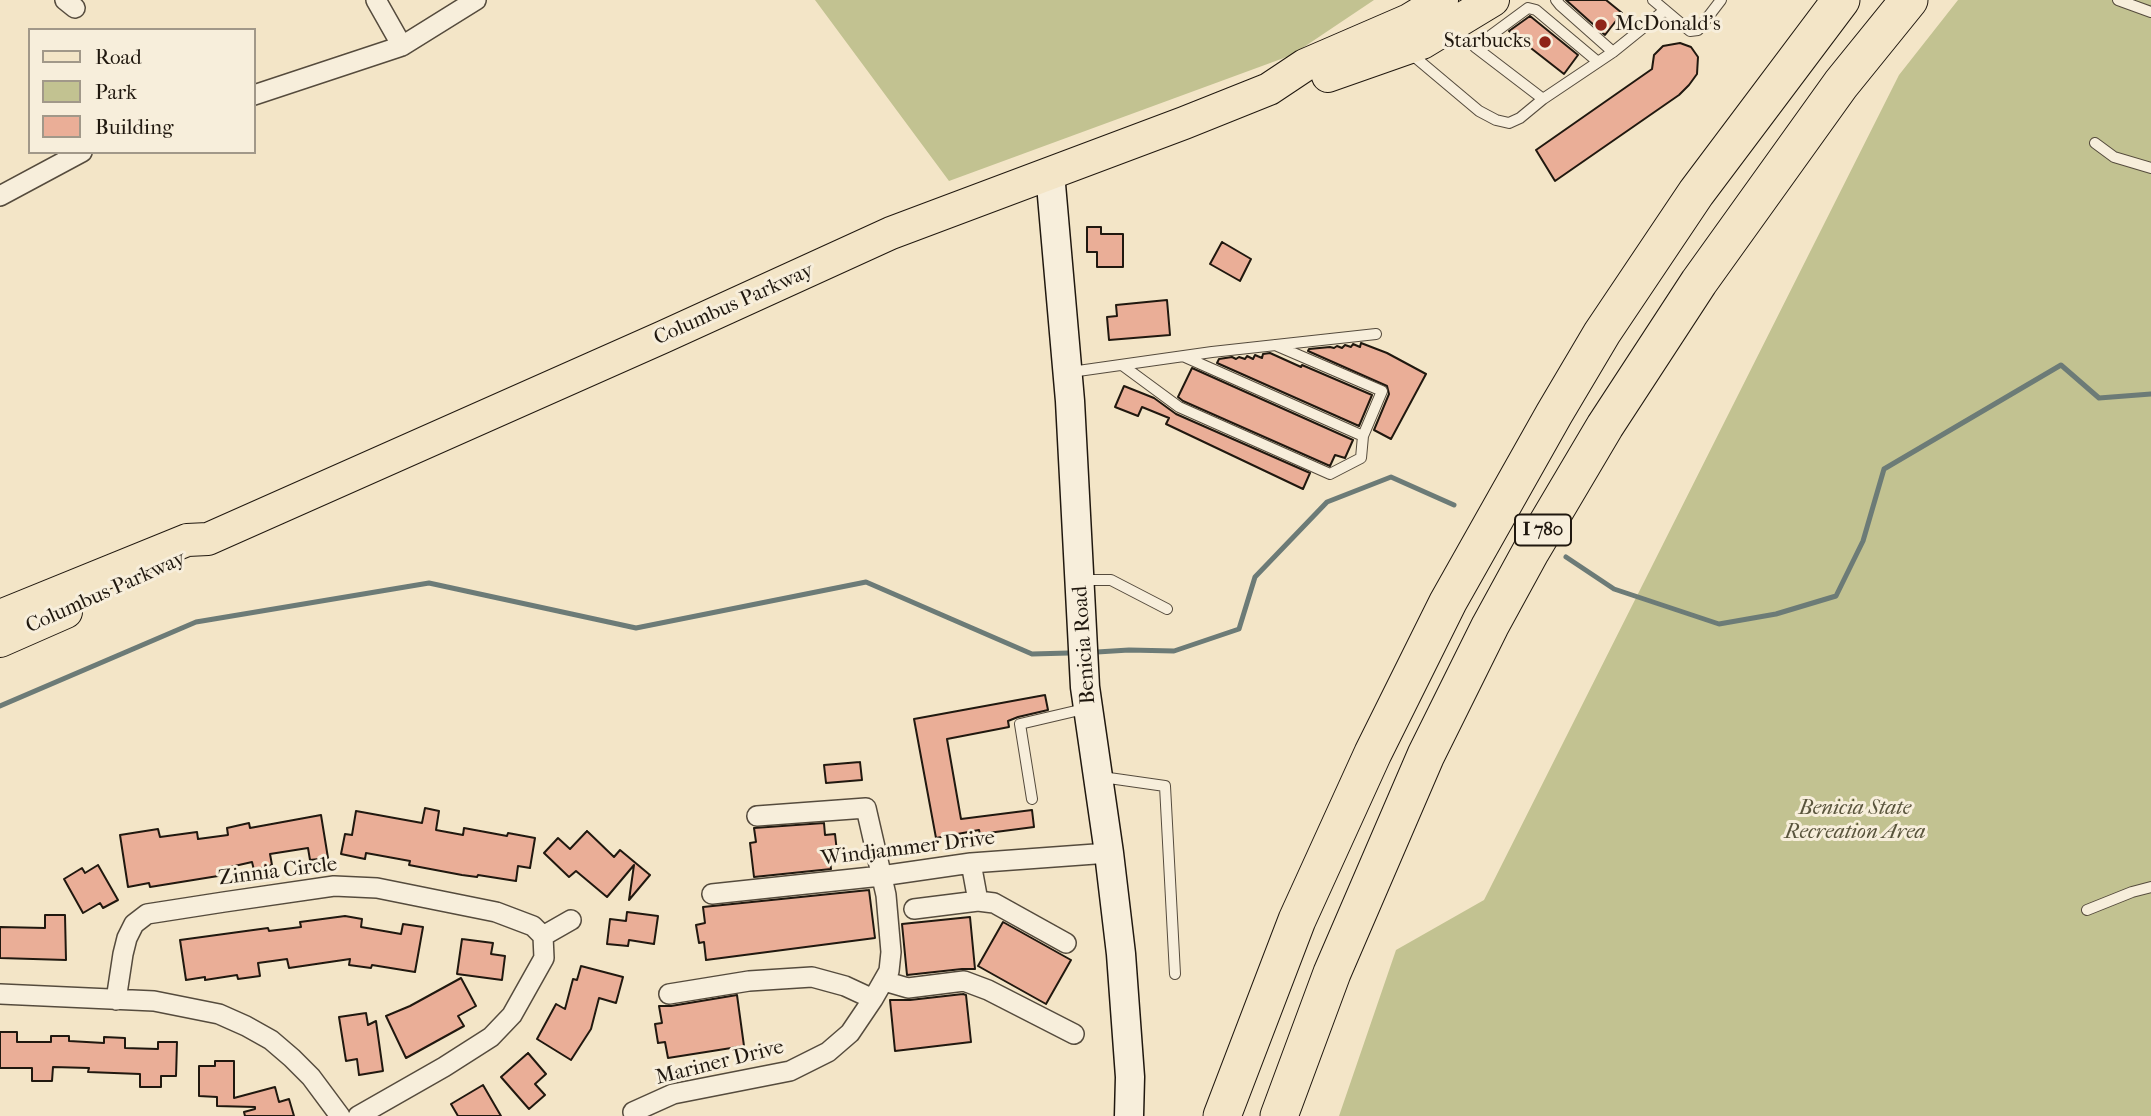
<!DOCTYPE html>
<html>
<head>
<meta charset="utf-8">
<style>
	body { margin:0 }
	#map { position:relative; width:2151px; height:1116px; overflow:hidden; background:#f3e5c7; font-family:"IM FELL French Canon",serif }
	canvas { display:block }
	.legend { position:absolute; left:28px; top:28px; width:228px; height:126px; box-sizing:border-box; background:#f7eedb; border:2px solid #a19889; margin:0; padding:9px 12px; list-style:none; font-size:21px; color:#20180f }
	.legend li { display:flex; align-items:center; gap:14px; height:35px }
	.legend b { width:35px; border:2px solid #a19889 }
</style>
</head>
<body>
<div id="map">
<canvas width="2151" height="1116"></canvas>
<ul class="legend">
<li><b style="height:9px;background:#f3e5c7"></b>Road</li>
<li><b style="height:19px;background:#c2c291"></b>Park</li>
<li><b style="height:19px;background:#eaae97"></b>Building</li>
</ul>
</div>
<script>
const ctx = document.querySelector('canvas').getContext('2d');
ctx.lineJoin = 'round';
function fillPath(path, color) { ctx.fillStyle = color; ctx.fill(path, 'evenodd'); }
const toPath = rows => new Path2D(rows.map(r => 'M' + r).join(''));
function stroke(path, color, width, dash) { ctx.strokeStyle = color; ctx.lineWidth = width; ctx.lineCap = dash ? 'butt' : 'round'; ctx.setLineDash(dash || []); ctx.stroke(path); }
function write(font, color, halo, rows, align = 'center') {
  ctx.font = font + ' "IM FELL French Canon",serif'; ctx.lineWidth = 6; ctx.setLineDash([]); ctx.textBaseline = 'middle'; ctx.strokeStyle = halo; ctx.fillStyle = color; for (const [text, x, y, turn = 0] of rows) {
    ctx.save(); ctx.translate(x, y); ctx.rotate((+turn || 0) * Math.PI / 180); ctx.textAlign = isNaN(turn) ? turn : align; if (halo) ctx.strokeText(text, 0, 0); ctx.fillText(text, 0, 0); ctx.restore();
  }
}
fillPath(toPath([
	[815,0,1374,0,1292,55,949,181],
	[1958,0,2151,0,2151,1116,1339,1116,1396,950,1484,900,1899,75]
]), '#c2c291');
stroke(toPath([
	[1566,557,1614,589,1719,624,1776,614,1836,596,1863,541,1884,469,2061,365,2099,398,2151,394],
	[1097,652,1129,650,1174,651,1239,629,1255,577,1327,502,1391,477,1454,505],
	[0,706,196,622,429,583,636,628,866,582,1032,654,1069,653]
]), '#6c7b77', 5);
const building = toPath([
	[1566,0,1606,0,1622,13,1605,35,1566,0],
	[1530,16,1578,55,1564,74,1509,31,1530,16],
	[1680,43,1691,47,1698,57,1697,74,1689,85,1679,95,1555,181,1536,150,1652,69,1654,55,1663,46,1680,43],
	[1087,227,1101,227,1101,234,1123,234,1123,267,1097,267,1097,252,1087,252,1087,227],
	[1222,242,1251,259,1240,281,1210,264,1222,242],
	[1167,300,1170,335,1109,340,1107,317,1117,316,1116,305,1167,300],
	[1361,343,1387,353,1426,374,1391,439,1374,430,1389,394,1387,386,1308,351,1309,349,1330,347,1334,348,1337,346,1342,348,1345,345,1351,347,1353,344,1360,347,1361,343],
	[1270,353,1301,367,1302,365,1372,395,1359,426,1217,363,1219,359,1232,357,1236,359,1239,357,1245,359,1247,356,1253,359,1255,355,1262,358,1263,354,1270,353],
	[1192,368,1353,440,1345,458,1335,455,1330,466,1183,401,1178,397,1192,368],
	[1124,386,1154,398,1176,414,1310,473,1303,489,1166,424,1169,418,1142,407,1138,416,1115,407,1124,386],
	[1045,695,1048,710,1018,717,1008,721,1009,727,947,739,961,819,1032,810,1034,827,980,834,979,830,936,838,914,719,1045,695],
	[860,762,862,780,826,783,824,765,860,762],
	[425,808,439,811,436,830,463,835,464,828,507,836,508,833,535,838,530,868,518,866,516,881,478,875,477,877,462,875,409,865,410,861,366,853,365,859,341,854,345,834,352,835,356,811,422,823,425,808],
	[321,815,328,858,310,860,308,848,270,854,272,865,254,870,252,862,217,870,218,876,150,887,149,883,128,887,120,835,158,829,160,837,197,832,198,839,228,835,227,828,249,823,250,828,321,815],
	[824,823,825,835,835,834,837,852,829,853,831,869,754,877,750,843,756,842,754,828,824,823],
	[587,831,614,857,620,850,650,875,629,900,634,865,607,897,576,871,569,877,544,853,558,838,570,849,587,831],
	[98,865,118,900,103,908,100,903,83,913,64,879,82,868,85,873,98,865],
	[869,890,875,938,706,960,704,942,699,943,696,925,705,923,703,907,869,890],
	[627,912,658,916,654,944,629,940,628,946,607,944,610,919,626,921,627,912],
	[45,915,65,915,66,960,0,958,0,927,45,928,45,915],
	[345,916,362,919,361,927,401,934,403,924,423,927,415,972,372,965,371,968,349,965,350,959,289,968,287,959,258,963,260,976,238,979,237,975,205,980,205,977,186,980,180,940,268,928,269,931,301,927,300,922,345,916],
	[970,917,975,969,962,969,907,975,902,924,970,917],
	[1003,922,1071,960,1046,1004,978,966,1003,922],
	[462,939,493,943,491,954,505,956,502,980,457,974,462,939],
	[581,966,623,977,616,1003,599,998,591,1029,571,1060,537,1039,556,1004,565,1009,573,979,577,980,581,966],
	[461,978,476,1006,458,1016,464,1026,406,1058,386,1016,410,1006,461,978],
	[963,994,966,995,971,1042,895,1051,890,1000,910,1000,963,994],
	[737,995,744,1046,668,1058,665,1042,658,1043,655,1024,662,1023,659,1006,671,1006,737,995],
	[366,1013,368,1025,376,1021,383,1071,359,1075,357,1059,346,1061,339,1017,366,1013],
	[0,1032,17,1032,17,1042,51,1042,51,1036,69,1036,69,1041,104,1043,104,1037,125,1038,125,1048,158,1049,158,1042,177,1042,176,1076,161,1076,161,1087,140,1087,140,1074,88,1072,89,1068,53,1067,52,1081,32,1081,32,1068,0,1068,0,1032],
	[528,1053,546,1074,535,1084,545,1095,529,1109,501,1077,528,1053],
	[215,1061,234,1061,234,1098,275,1087,279,1102,289,1099,294,1116,245,1116,244,1112,255,1109,255,1107,217,1106,217,1097,199,1096,199,1066,215,1066,215,1061],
	[483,1085,501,1116,458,1116,451,1104,483,1085]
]);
fillPath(building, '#eaae97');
stroke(building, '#20180f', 2);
const lane = toPath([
	[1556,0,1560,5,1613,52],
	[1653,0,1690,31,1698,30,1721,0],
	[2118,0,2151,12],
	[1410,53,1479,111,1496,120,1509,123,1520,118,1543,99,1613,52,1665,10],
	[1543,99,1475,47,1528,8,1536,10,1598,62],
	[2095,143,2114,157,2151,168],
	[1185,357,1363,436],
	[1122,365,1179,407,1330,474,1361,458,1363,436,1382,391,1275,345],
	[1071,372,1212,352,1376,334],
	[1081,580,1111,580,1167,609],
	[1102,777,1165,786,1175,974],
	[1032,799,1020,724,1084,709],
	[2087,910,2132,892,2151,887]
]);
const street = toPath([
	[65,0,75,8],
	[376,0,402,46],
	[254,95,402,46,476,0],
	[0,196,82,152],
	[971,863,978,901],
	[712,894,881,876,971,863,1109,853],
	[914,909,978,901,994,903,1066,943],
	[543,936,571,920],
	[884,981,908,988,964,981,988,990,1074,1034],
	[0,994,154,1001,219,1014,246,1026,271,1040,292,1058,311,1077,340,1116],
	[669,994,749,981,812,977,845,986,873,999],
	[116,1000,123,954,127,938,134,924,147,914,224,902,334,886,377,888,496,912,533,926,543,936,544,958,512,1015,491,1037,444,1067,358,1116],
	[633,1112,673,1094,790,1071,828,1052,850,1033,873,999,889,971,891,952,886,895,866,808,757,816]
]);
const secondary = toPath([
	[1050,173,1070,401,1085,687,1109,853,1121,954,1130,1077,1129,1116]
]);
const primary = toPath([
	[1328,76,1422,43,1493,0],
	[0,616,187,540,208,539,663,337,891,233,1184,123,1269,89,1305,65,1409,20,1442,0],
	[0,641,66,612]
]);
const highway = toPath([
	[1222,1116,1297,920,1373,753,1448,602,1554,414,1602,333,1696,193,1841,0],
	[1279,1116,1332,973,1426,755,1490,626,1531,551,1605,426,1699,282,1841,84,1909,0]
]);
stroke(lane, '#554b3d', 12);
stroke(street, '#554b3d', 22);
stroke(secondary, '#20180f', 31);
stroke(primary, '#20180f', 34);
stroke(highway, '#20180f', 39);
stroke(lane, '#f7eedb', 10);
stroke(street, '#f7eedb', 19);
stroke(secondary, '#f7eedb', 28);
stroke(primary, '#f3e5c7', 32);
stroke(highway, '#f3e5c7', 37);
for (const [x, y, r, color] of [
	[1601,25,7,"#8f2418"],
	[1545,42,7,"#8f2418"]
]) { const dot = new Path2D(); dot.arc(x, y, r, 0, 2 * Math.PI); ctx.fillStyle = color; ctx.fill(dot); stroke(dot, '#f7eedb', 2.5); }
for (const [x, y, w] of [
	[1543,530,56]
]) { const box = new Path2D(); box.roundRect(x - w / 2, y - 15.5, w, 31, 5); ctx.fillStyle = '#f7eedb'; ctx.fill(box); stroke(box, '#20180f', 2); }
write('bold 19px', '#20180f', null, [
	["I 780",1543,530]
]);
write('21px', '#20180f', '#f7eedb', [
	["McDonald's",1615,25],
	["Starbucks",1531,42,"right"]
], 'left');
write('21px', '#20180f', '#f7eedb', [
	["Columbus Parkway",734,305,-24],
	["Columbus Parkway",106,593,-24],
	["Benicia Road",1085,645,-94],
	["Windjammer Drive",908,849,-7],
	["Zinnia Circle",278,872,-7],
	["Mariner Drive",720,1063,-14]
]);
write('italic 21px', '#59543c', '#f7eedb', [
	["Benicia State",1855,809],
	["Recreation Area",1855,833]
]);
</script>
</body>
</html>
